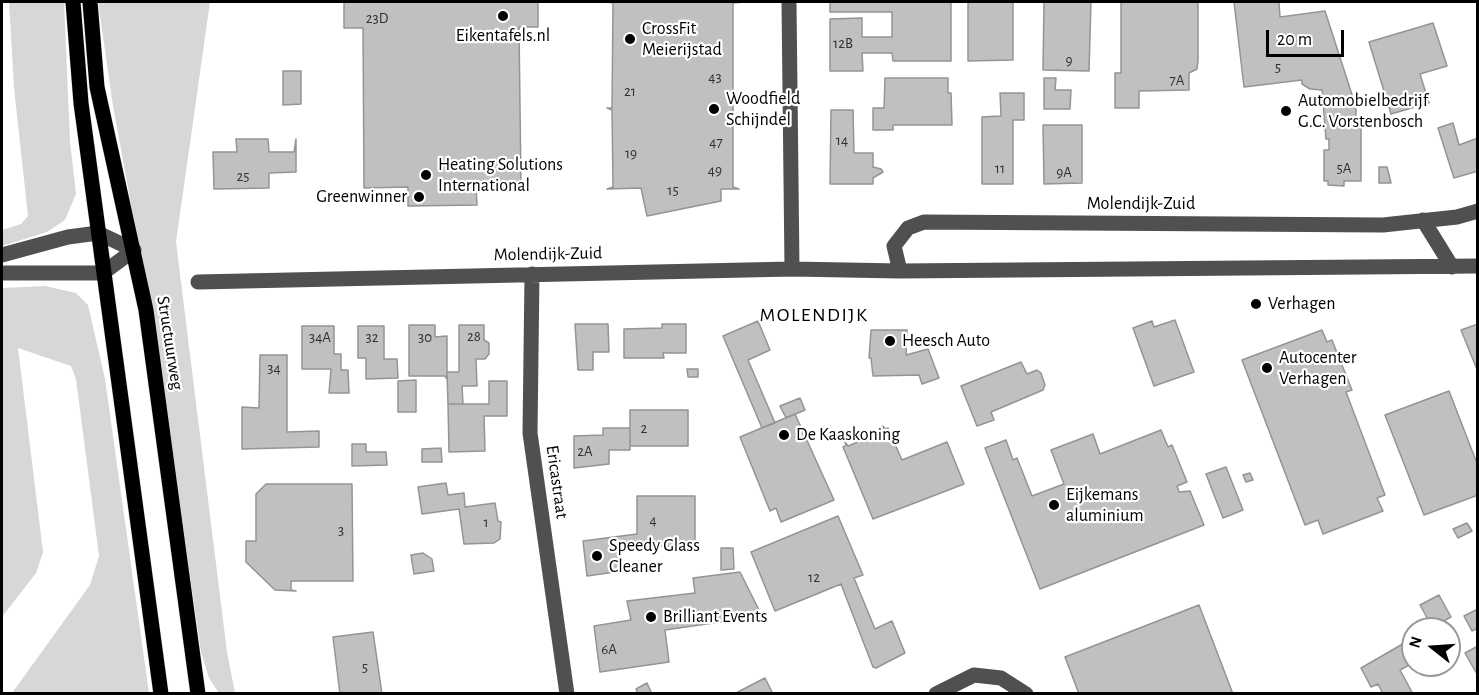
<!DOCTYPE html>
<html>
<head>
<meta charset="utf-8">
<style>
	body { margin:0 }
	#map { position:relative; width:1479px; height:695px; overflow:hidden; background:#fff; font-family:"Alegreya Sans",sans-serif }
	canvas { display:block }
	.frame { position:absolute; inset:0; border:3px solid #000; pointer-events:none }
	.north { position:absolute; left:1401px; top:617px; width:60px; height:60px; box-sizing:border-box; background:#fff; border:2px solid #999; border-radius:50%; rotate:287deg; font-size:16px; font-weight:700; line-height:24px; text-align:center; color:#000 }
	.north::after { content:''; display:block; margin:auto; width:21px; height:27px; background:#000; clip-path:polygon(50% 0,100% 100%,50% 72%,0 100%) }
	.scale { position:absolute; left:1266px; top:30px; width:78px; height:27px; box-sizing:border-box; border:3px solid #000; border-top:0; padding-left:8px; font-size:18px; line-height:21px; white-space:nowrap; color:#000; -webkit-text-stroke:4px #fff; paint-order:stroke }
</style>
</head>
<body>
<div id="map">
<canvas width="1479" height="695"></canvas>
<div class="frame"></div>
<div class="north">N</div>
<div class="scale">20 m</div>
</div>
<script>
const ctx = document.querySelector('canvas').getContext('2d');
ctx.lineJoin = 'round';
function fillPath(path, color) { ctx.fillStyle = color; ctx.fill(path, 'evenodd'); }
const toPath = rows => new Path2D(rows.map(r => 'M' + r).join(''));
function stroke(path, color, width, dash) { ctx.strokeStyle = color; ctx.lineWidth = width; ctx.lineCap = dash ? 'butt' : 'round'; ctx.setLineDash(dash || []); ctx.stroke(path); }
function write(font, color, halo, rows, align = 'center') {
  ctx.font = font + ' "Alegreya Sans",sans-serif'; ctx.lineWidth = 4.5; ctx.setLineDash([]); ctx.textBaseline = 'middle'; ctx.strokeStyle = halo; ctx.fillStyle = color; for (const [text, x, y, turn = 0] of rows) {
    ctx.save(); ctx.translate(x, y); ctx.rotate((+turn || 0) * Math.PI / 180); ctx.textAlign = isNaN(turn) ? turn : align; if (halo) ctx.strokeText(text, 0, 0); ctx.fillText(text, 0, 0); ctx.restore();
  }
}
fillPath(toPath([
	[9,2,64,2,70,141,76,194,65,220,47,232,2,246,2,230,21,224,28,216,14,88],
	[98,2,210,2,176,242,227,652,235,693,219,693,209,678,201,652,156,340,113,106],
	[45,286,76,293,88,305,105,379,149,693,12,693,90,585,99,556,76,379,71,366,18,348,43,552,36,573,2,617,2,288]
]), '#d7d7d7');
const building = toPath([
	[344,2,538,2,538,27,519,27,521,186,476,186,477,205,408,206,408,187,364,188,363,28,344,28,344,2],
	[607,2,744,2,733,3,733,187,739,189,721,189,721,201,647,216,641,188,607,189,613,187,612,110,607,108,612,108,613,3,607,2],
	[830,2,951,2,951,61,893,61,892,53,862,53,863,71,830,71,830,19,862,18,862,37,892,37,892,12,830,12,830,2],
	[968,2,1013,2,1013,60,968,61,968,2],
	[1044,2,1091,2,1089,71,1043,70,1044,2],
	[1121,2,1198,2,1198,61,1197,69,1189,73,1189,90,1139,91,1139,108,1115,108,1115,73,1121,73,1121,2],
	[1234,2,1279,2,1280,17,1325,11,1356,107,1356,117,1361,117,1361,181,1344,181,1344,186,1328,185,1328,181,1324,181,1324,150,1329,150,1329,139,1326,139,1322,90,1310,89,1302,84,1302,80,1244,87,1234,2],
	[1433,23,1447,66,1420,74,1429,103,1391,114,1369,42,1433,23],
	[283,71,301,71,301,104,283,105,283,71],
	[885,78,948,78,948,93,951,93,952,125,893,125,893,130,873,130,873,108,884,108,885,78],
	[1044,78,1056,78,1055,90,1071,90,1070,109,1044,109,1044,78],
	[1000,93,1024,93,1024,120,1013,120,1013,184,982,184,982,117,1001,116,1000,93],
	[831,110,853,110,854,153,873,153,873,167,881,169,883,172,873,178,873,184,830,184,831,110],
	[1453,123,1459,145,1478,138,1478,171,1454,178,1438,128,1453,123],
	[1043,125,1082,125,1082,183,1044,184,1043,125],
	[236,139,268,139,269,152,294,152,296,139,296,172,269,173,269,188,214,189,213,152,237,152,236,139],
	[1379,167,1387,167,1391,183,1379,183,1379,167],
	[1175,320,1194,372,1154,386,1133,328,1152,321,1154,327,1175,320],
	[758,321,770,350,748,360,775,423,762,428,723,336,758,321],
	[575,324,608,324,609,352,593,352,593,370,578,370,575,324],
	[662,324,686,324,686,353,663,353,664,358,624,358,624,329,662,328,662,324],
	[1478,324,1478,372,1461,330,1478,324],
	[409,325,435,325,435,337,447,336,447,379,445,376,409,376,409,325],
	[459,325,484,325,484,340,489,343,489,354,485,359,476,359,477,386,462,386,463,404,448,404,447,372,459,372,459,325],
	[302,326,334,326,334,354,341,354,341,370,348,370,349,393,329,393,331,369,302,369,302,326],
	[358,326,384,326,384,359,397,359,398,378,366,379,366,358,358,358,358,326],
	[871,330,907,330,906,355,928,349,939,378,922,384,919,375,873,376,871,358,869,358,871,330],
	[1322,330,1327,342,1332,340,1352,390,1346,392,1385,495,1377,498,1383,511,1323,534,1318,520,1305,525,1242,360,1322,330],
	[260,355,287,355,287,432,319,431,319,447,242,449,242,407,259,408,260,355],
	[1021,362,1027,374,1037,370,1041,373,1045,385,1043,390,991,412,994,420,977,426,961,386,1021,362],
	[687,369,698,369,698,377,688,377,687,369],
	[416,380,416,412,398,412,398,381,416,380],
	[489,381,507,381,507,416,484,416,485,451,449,452,448,404,489,404,489,381],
	[1449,391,1478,466,1478,495,1424,515,1385,415,1449,391],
	[800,398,805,410,786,418,780,406,800,398],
	[630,410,688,410,688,446,630,446,630,410],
	[795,414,834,500,781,522,776,508,770,511,740,437,795,414],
	[883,426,885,429,888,428,902,460,947,442,964,484,873,519,843,447,846,445,845,442,848,446,884,431,883,426],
	[603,428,630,428,630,450,609,450,609,464,574,468,574,436,603,435,603,428],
	[1161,430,1168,447,1172,445,1187,482,1177,486,1179,492,1190,491,1204,525,1040,589,985,448,1006,440,1013,460,1017,458,1032,496,1064,484,1051,450,1093,434,1100,454,1161,430],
	[352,444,366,444,366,452,386,452,387,465,352,466,352,444],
	[441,448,442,462,422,462,422,449,441,448],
	[1226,467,1243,510,1223,518,1206,474,1226,467],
	[1250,473,1253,480,1246,482,1243,475,1250,473],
	[446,483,448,495,464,493,465,507,495,503,498,521,501,522,500,539,494,543,464,544,459,509,422,514,418,487,446,483],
	[266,484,352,484,353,581,291,581,291,590,296,591,275,590,246,562,246,541,256,541,256,494,266,484],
	[637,496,695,496,695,546,638,546,619,550,622,571,587,576,583,541,637,534,637,496],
	[838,516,863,575,854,578,875,629,892,621,905,653,876,668,873,667,841,584,775,611,751,552,838,516],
	[1467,523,1472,531,1458,538,1453,529,1467,523],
	[721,548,733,548,734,569,721,570,721,548],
	[423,553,432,559,434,571,414,574,411,555,423,553],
	[740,572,762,616,665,630,669,662,600,672,594,626,631,620,627,601,695,593,693,578,740,572],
	[1439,595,1451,617,1432,627,1420,605,1439,595],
	[1199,605,1233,694,1079,694,1065,657,1199,605],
	[1478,609,1478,628,1472,631,1464,616,1478,609],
	[373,632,382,694,340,694,333,637,373,632],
	[1413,638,1413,663,1400,670,1413,694,1383,694,1378,684,1371,687,1361,668,1413,638],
	[1478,646,1478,676,1465,653,1478,646],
	[765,678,773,694,734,694,765,678],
	[647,683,652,694,638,694,636,689,647,683]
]);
fillPath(building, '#c0c0c0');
stroke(building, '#949494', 1.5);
const major = toPath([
	[73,2,81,103,161,694],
	[90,2,97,87,146,310,198,694]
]);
stroke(major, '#dbdbdb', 16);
stroke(toPath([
	[789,2,792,269],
	[1423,220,1452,267],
	[2,255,68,237,98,233,134,250,103,273,2,273],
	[900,271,894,246,908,228,924,222,1383,225,1457,217,1478,211],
	[532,274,530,433,567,694],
	[198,282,792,269,900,271,1478,266],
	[936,694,974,675,1001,678,1026,694]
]), '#505050', 15);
stroke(major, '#000', 15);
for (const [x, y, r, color] of [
	[503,16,6,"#000"],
	[630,39,6,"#000"],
	[714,109,6,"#000"],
	[1286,111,6,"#000"],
	[426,175,6,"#000"],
	[419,197,6,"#000"],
	[1256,304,6,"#000"],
	[890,341,6,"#000"],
	[1267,368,6,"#000"],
	[784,435,6,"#000"],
	[1054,505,6,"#000"],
	[597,556,6,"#000"],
	[651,617,6,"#000"]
]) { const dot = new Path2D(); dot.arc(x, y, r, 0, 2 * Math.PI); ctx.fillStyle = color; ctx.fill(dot); stroke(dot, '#fff', 2); }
write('15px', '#303030', null, [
	["23D",377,18],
	["12B",843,43],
	["9",1069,60],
	["5",1278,67],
	["43",715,77],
	["7A",1177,80],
	["21",630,91],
	["14",842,140],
	["47",716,142],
	["19",631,153],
	["11",1000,168],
	["5A",1344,168],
	["49",715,170],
	["9A",1064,172],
	["25",243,176],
	["15",673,190],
	["28",474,336],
	["34A",320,337],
	["32",372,337],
	["30",425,337],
	["34",274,368],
	["2",644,428],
	["2A",585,451],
	["4",653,520],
	["1",486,522],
	["3",341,530],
	["12",814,577],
	["6A",609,649],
	["5",365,667]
]);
write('18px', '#000', '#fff', [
	["CrossFit",642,29],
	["Meierijstad",642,50],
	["Eikentafels.nl",503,36,"center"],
	["Woodfield",726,99],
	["Schijndel",726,120],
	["Automobielbedrijf",1298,101],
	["G.C. Vorstenbosch",1298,122],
	["Heating Solutions",438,165],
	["International",438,186],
	["Greenwinner",407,197,"right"],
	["Verhagen",1268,304],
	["Heesch Auto",902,341],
	["Autocenter",1279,358],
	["Verhagen",1279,379],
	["De Kaaskoning",796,435],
	["Eijkemans",1066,495],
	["aluminium",1066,516],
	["Speedy Glass",609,546],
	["Cleaner",609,567],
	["Brilliant Events",663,617]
], 'left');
write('18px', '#000', '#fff', [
	["Molendijk-Zuid",1141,204],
	["Molendijk-Zuid",548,254,-1],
	["Structuurweg",170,343,81],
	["Ericastraat",557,482,82]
]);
ctx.letterSpacing = '1.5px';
write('20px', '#000', '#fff', [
	["MOLENDIJK",814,315]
]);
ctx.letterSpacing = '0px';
</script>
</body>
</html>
